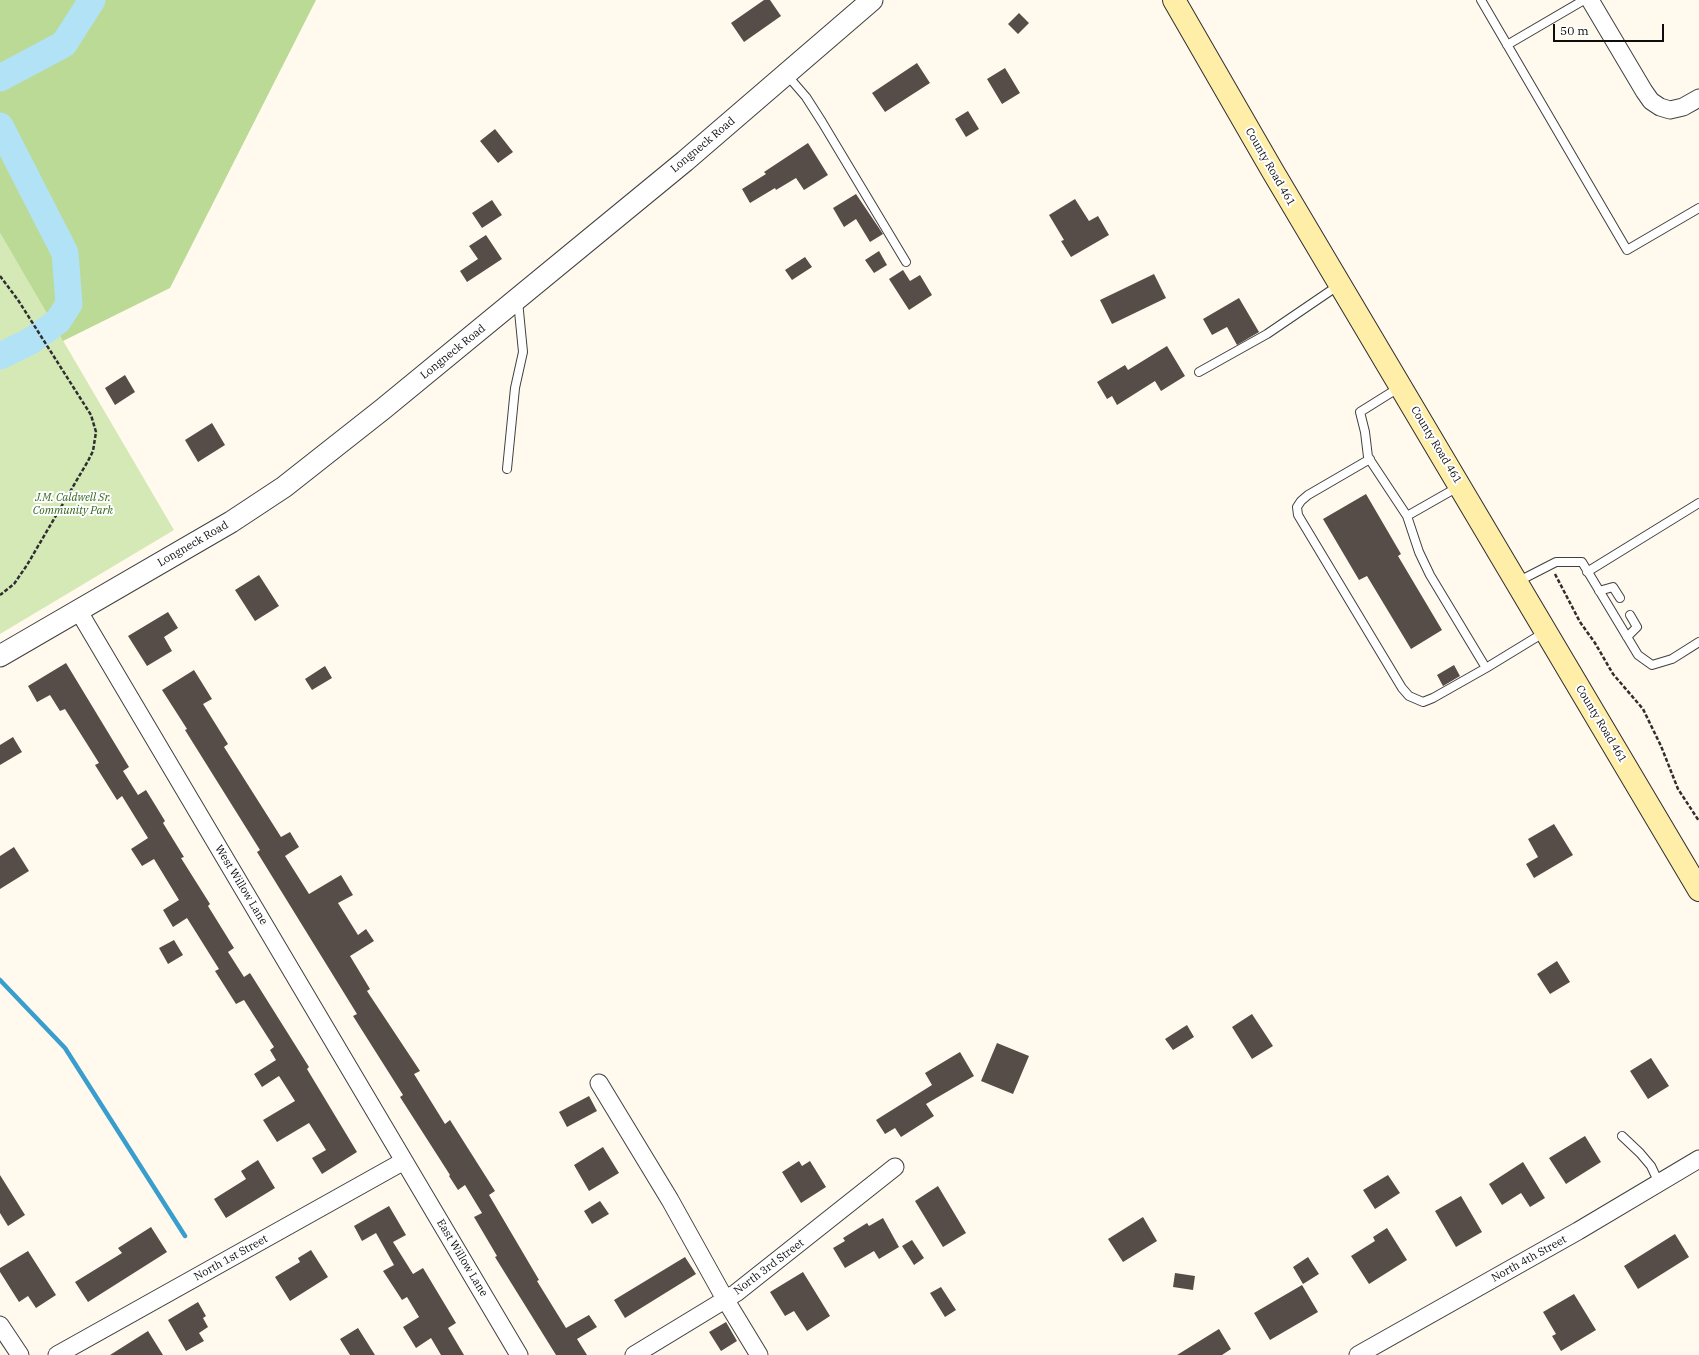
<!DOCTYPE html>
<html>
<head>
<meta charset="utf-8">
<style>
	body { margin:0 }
	#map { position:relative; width:1699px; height:1355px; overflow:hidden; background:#fffaed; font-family:"IBM Plex Serif",serif }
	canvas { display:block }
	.scale { position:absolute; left:1553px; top:24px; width:111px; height:18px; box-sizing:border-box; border:2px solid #0d0d0d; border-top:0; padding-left:5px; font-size:12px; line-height:14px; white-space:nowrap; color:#0d0d0d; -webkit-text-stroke:3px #fff; paint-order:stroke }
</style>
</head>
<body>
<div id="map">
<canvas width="1699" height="1355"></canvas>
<div class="scale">50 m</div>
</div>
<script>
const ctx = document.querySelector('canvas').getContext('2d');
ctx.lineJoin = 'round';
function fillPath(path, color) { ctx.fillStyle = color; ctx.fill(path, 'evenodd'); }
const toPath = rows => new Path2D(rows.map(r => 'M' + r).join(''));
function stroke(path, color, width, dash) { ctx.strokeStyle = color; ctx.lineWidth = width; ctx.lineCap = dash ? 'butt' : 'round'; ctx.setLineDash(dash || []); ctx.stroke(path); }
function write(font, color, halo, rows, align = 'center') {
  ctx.font = font + ' "IBM Plex Serif",serif'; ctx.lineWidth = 4; ctx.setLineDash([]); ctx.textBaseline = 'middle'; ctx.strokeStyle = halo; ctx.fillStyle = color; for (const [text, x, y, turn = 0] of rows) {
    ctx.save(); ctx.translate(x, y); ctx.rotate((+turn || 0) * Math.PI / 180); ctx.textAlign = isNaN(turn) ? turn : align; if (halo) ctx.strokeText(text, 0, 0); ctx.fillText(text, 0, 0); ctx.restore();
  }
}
fillPath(toPath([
	[0,233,174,530,0,634]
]), '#d5e9b7');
fillPath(toPath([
	[0,0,316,0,170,288,63,341,0,233]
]), '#bada96');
stroke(toPath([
	[0,980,65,1048,185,1236]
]), '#399ecd', 4.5);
stroke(toPath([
	[0,78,64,44,92,0],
	[0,126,65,253,69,304,58,321,31,341,0,356]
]), '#b2e2f6', 27);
fillPath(toPath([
	[764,0,770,0,781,16,744,42,731,23],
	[1019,13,1029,23,1018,34,1008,24],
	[917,63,930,83,885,112,872,93],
	[1005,68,1020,93,1002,104,987,79],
	[968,111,979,129,966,137,955,119],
	[495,129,513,152,498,163,480,141],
	[808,143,828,175,804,190,796,178,776,190,775,188,750,203,742,189,766,174,764,172],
	[856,194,883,234,870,242,856,219,844,227,833,208],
	[1075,199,1089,221,1098,216,1109,235,1071,257,1061,241,1064,240,1049,215],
	[492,200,502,215,482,228,472,213],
	[486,235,502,259,467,282,460,271,478,259,469,246],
	[879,251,887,265,874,273,865,260],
	[805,257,812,267,792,280,785,270],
	[903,270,910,281,920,275,932,295,909,310,889,279],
	[1154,274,1166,298,1112,324,1100,300],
	[1239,298,1259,332,1237,345,1227,327,1212,335,1203,319],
	[1167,346,1185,376,1161,391,1155,381,1117,405,1112,396,1107,399,1097,382,1125,365,1128,370],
	[125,375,135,392,115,405,105,388],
	[212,423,225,445,198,462,185,440],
	[1366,494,1401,554,1398,556,1442,630,1411,649,1367,576,1359,580,1323,519],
	[259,575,279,606,255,621,235,590],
	[168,612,178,628,164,637,172,651,147,666,128,636],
	[66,663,129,767,123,771,138,795,146,790,165,821,163,823,184,857,181,858,210,904,208,906,234,948,228,952,244,977,250,973,309,1067,307,1069,357,1152,322,1174,312,1158,326,1150,309,1123,277,1142,263,1120,295,1101,279,1076,262,1087,254,1074,276,1060,270,1050,274,1047,244,1000,236,1004,215,971,219,969,187,918,173,927,163,910,179,900,154,859,142,866,131,849,148,838,122,796,117,800,95,765,99,763,65,709,60,711,50,695,37,702,28,686],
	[1454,665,1460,676,1443,686,1437,675],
	[325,666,332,678,312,690,305,679],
	[194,670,212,699,203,704,228,744,224,747,281,837,290,832,299,847,285,856,309,894,341,875,353,895,338,903,358,935,366,929,374,941,350,956,370,989,367,991,420,1071,414,1074,445,1124,450,1120,495,1191,489,1195,539,1280,537,1281,566,1328,589,1315,597,1327,577,1339,587,1355,556,1355,495,1257,497,1256,474,1217,482,1213,465,1185,458,1190,449,1176,450,1175,400,1097,403,1095,353,1016,357,1014,257,852,260,850,185,730,187,729,162,690],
	[13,737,22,752,0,765,0,745],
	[1554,824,1573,855,1534,878,1526,864,1538,857,1528,839],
	[14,847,29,871,0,889,0,856],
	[174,940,183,955,168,964,159,948],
	[1557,961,1570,982,1550,994,1537,974],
	[1252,1014,1273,1046,1252,1059,1232,1027],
	[1187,1025,1194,1037,1173,1050,1165,1039],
	[997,1043,1029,1056,1013,1094,981,1081],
	[960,1052,974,1076,926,1104,934,1116,901,1137,895,1128,885,1134,876,1120,932,1085,925,1073],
	[1651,1058,1669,1086,1648,1099,1630,1071],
	[589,1096,597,1111,567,1127,559,1112],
	[1585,1136,1601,1162,1566,1184,1549,1158],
	[603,1147,619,1173,589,1191,574,1165],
	[258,1160,275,1188,226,1218,214,1199,246,1179,241,1171],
	[799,1161,802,1166,810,1161,826,1187,801,1203,782,1172],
	[1523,1162,1545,1198,1530,1207,1521,1193,1502,1205,1489,1184],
	[0,1175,25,1215,8,1226,0,1213],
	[1388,1175,1400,1193,1375,1209,1363,1190],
	[938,1186,966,1233,943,1247,915,1201],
	[1461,1196,1482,1232,1456,1247,1435,1211],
	[600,1201,609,1214,592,1224,584,1211],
	[389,1206,406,1235,393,1242,413,1274,423,1268,456,1323,448,1328,464,1355,441,1355,431,1338,416,1348,403,1327,419,1317,407,1297,402,1300,383,1271,394,1265,376,1233,362,1241,354,1226],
	[1143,1217,1157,1241,1123,1262,1108,1239],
	[883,1218,899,1247,879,1259,874,1251,845,1268,833,1248,845,1241,843,1238,867,1223,869,1226],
	[151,1227,167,1252,88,1302,75,1282,122,1253,118,1248],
	[1387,1228,1407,1260,1369,1284,1351,1256,1375,1241,1373,1237],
	[1675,1234,1689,1257,1638,1289,1624,1266],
	[912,1240,924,1258,914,1265,902,1246],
	[311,1250,328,1277,290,1301,275,1277,300,1262,298,1258],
	[28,1251,56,1295,36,1308,28,1296,19,1302,0,1272,0,1268],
	[685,1257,696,1274,625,1318,614,1300],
	[1308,1257,1319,1274,1303,1284,1293,1267],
	[803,1272,830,1316,807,1331,794,1311,785,1316,770,1292],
	[1175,1273,1195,1276,1193,1290,1173,1287],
	[1302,1285,1318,1312,1270,1340,1254,1313],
	[941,1287,956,1310,945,1317,930,1293],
	[1574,1294,1596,1330,1561,1351,1552,1336,1556,1334,1543,1312],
	[198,1302,206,1316,203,1318,208,1327,199,1333,204,1341,186,1351,168,1320],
	[726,1322,737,1341,721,1351,709,1332],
	[358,1328,375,1355,350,1355,340,1339],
	[1219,1329,1231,1349,1222,1355,1177,1355],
	[148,1331,163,1355,110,1355]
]), '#564d49');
const service = toPath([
	[1481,0,1627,250,1699,208],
	[1507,45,1584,0],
	[787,75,806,97,822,122,906,262],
	[1199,372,1267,334,1339,285],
	[1400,387,1360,412,1365,432,1368,457,1407,516,1458,487],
	[1370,459,1308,495,1301,501,1297,507,1298,515,1402,688,1409,696,1423,702,1433,698,1486,668,1430,575,1419,552,1407,516],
	[507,469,515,388,523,352,518,301],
	[1587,572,1699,503],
	[1517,582,1556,562,1582,562,1638,655,1652,665,1672,659,1699,642],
	[1599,591,1613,587,1620,598],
	[1627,637,1637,627,1630,615],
	[1486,668,1545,632],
	[1622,1136,1640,1153,1651,1166,1659,1183]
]);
const minor = toPath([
	[1590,0,1644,91,1651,101,1660,107,1670,110,1683,107,1699,98],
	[78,610,519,1355],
	[599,1083,670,1200,725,1299,759,1355],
	[0,1325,20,1355],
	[57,1355,404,1161],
	[634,1355,736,1293,895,1167],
	[1358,1355,1578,1231,1699,1159]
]);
const tertiary = toPath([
	[0,656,231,522,284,487,383,409,685,161,872,0]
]);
const secondary = toPath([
	[1174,0,1272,170,1699,890]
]);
stroke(service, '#404040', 10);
stroke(minor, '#404040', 19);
stroke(tertiary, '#404040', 23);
stroke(secondary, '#2f2f2f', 24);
stroke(toPath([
	[0,276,18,300,91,415,96,432,93,451,88,461,27,565,14,584,0,595],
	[1555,574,1580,622,1595,643,1613,674,1643,709,1661,746,1678,789,1699,821]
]), '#2f2f2f', 2.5, [4, 2]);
stroke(service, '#fff', 8);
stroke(minor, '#fff', 17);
stroke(tertiary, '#fff', 21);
stroke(secondary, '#ffeea8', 22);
write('11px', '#0d0d0d', '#fff', [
	["Longneck Road",703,145,-40],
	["County Road 461",1270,167,60],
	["Longneck Road",453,352,-39],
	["County Road 461",1436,445,59],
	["Longneck Road",193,544,-30],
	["County Road 461",1601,724,59],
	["West Willow Lane",241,885,59],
	["North 1st Street",231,1258,-29],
	["East Willow Lane",462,1258,59],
	["North 4th Street",1529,1259,-29],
	["North 3rd Street",769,1267,-37]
]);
write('italic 11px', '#32651d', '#fff', [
	["J.M. Caldwell Sr.",73,498],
	["Community Park",73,511]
]);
</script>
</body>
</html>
